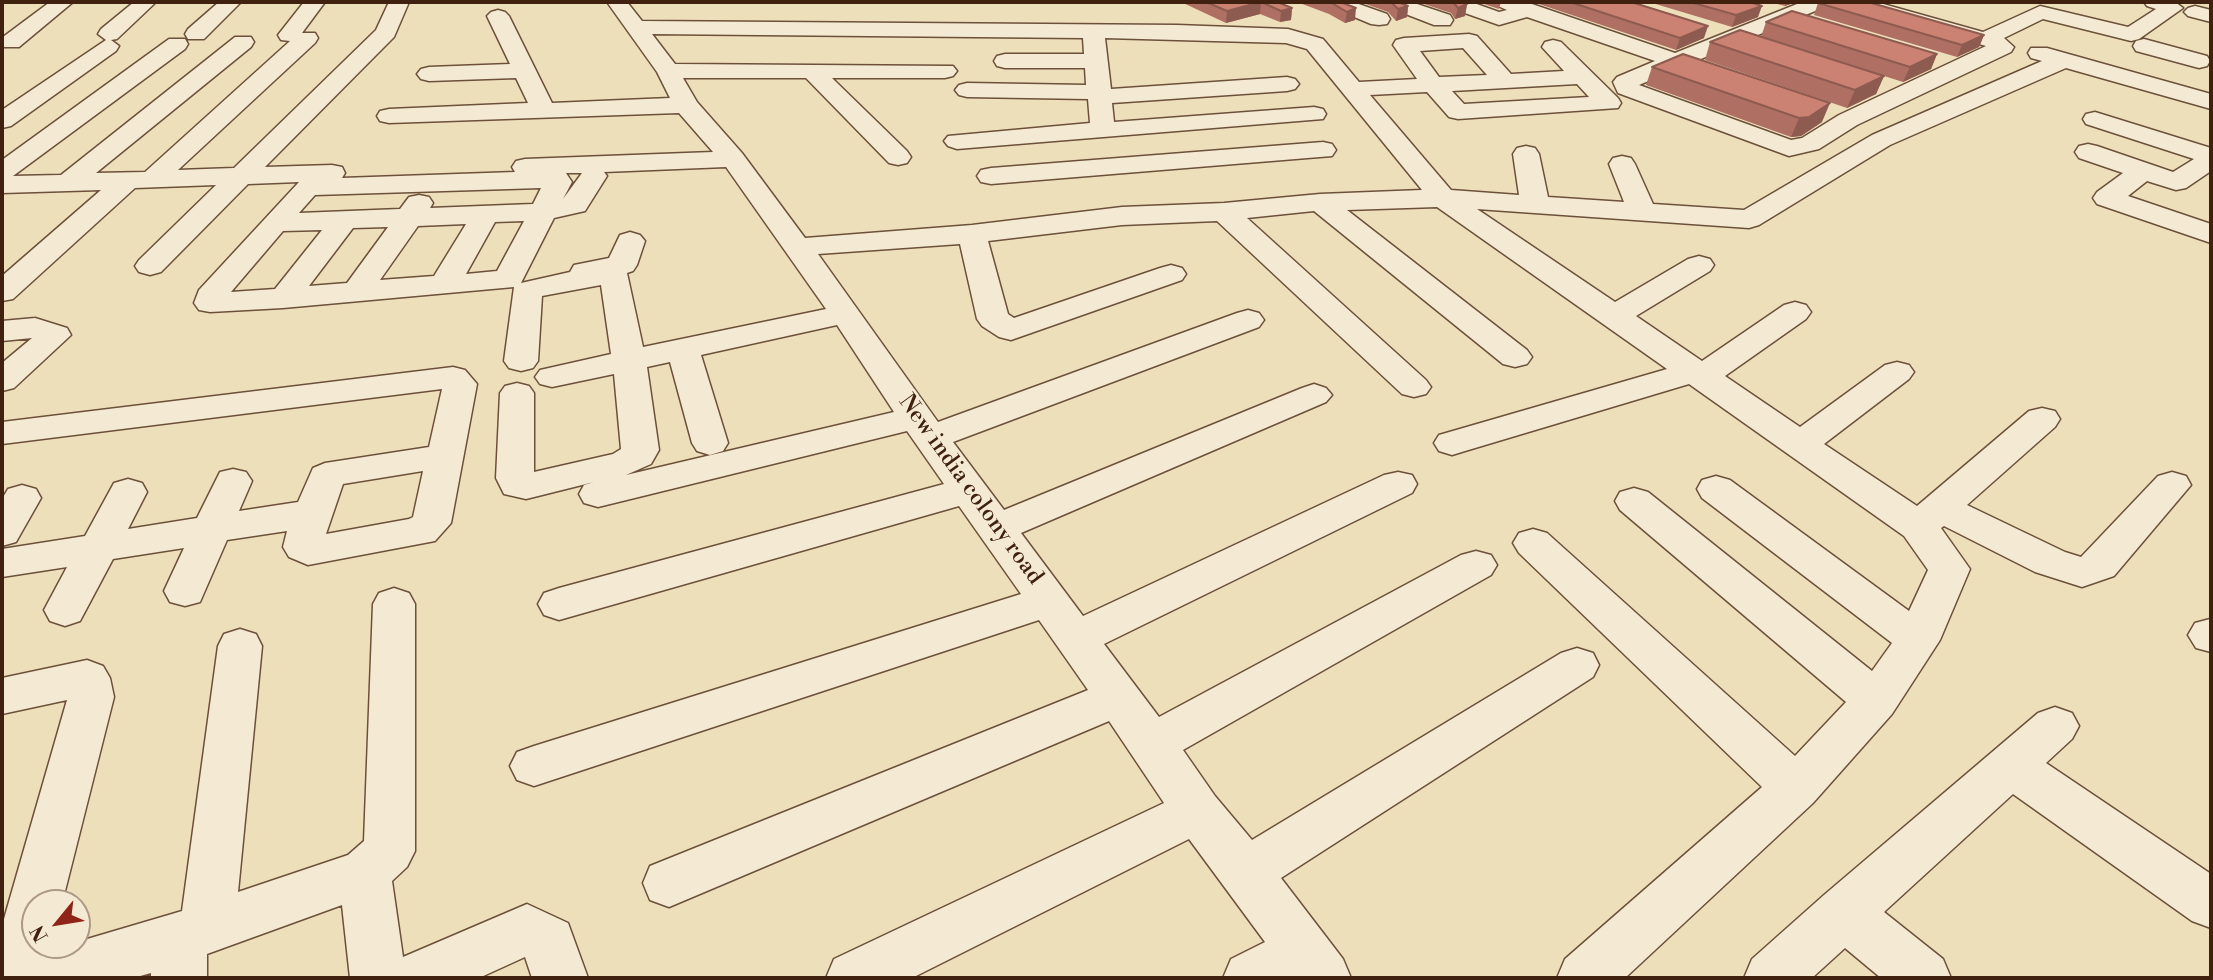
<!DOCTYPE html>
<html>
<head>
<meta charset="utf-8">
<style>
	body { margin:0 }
	#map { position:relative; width:2213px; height:980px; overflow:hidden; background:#eedfbb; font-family:"Libre Bodoni",serif }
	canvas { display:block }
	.frame { position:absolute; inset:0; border:4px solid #40200f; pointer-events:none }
	.north { position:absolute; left:21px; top:889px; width:70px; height:70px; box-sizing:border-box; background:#f4ead3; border:2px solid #ac9985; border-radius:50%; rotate:240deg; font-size:19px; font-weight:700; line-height:28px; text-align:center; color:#40200f }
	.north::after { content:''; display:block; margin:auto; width:24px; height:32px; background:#8f2418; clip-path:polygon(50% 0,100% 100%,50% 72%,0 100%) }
</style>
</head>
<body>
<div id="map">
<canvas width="2213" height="980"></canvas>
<div class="frame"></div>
<div class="north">N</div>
</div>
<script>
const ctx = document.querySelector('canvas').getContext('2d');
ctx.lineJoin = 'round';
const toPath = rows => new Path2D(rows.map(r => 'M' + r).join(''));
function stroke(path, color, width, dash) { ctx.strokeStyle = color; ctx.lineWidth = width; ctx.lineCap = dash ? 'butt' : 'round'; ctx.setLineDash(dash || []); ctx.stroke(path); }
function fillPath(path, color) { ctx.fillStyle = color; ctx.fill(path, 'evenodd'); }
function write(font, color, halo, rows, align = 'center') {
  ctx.font = font + ' "Libre Bodoni",serif'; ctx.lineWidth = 5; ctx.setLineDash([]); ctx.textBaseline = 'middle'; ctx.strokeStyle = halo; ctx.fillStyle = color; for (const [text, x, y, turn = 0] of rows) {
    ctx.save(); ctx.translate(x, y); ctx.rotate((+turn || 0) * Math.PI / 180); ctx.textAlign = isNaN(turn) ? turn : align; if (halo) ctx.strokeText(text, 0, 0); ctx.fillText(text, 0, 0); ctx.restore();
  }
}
const minor = toPath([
	[50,2,73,2,19,47,3,47,3,37,50,2],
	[134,2,156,2,117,39,111,40,119,46,116,51,11,126,2,128,2,110,106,40,98,34,101,29,134,2],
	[219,2,241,2,204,39,188,39,185,34,188,29,219,2],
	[304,2,325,2,302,33,315,33,318,38,315,43,178,170,234,168,376,30,389,2,409,2,394,37,265,167,332,165,342,167,345,173,342,178,515,172,512,167,516,161,525,159,713,152,679,113,389,123,380,121,377,116,380,111,389,109,528,103,516,78,429,81,421,79,417,74,421,69,429,67,510,64,487,16,491,12,498,10,505,12,509,16,552,103,670,98,657,72,607,2,627,2,642,21,1177,25,1288,29,1323,39,1359,82,1417,79,1393,45,1396,40,1404,38,1469,34,1477,36,1511,74,1564,71,1542,47,1545,42,1553,40,1561,42,1618,98,1621,103,1618,108,1458,119,1449,117,1427,92,1370,95,1451,190,1519,195,1513,154,1517,148,1526,146,1535,148,1539,154,1548,197,1624,202,1609,164,1613,158,1622,156,1631,158,1635,164,1653,204,1744,210,1872,135,2042,61,2031,58,2028,53,2031,48,2047,48,2211,94,2211,109,2066,68,1890,145,1759,225,1749,228,1477,209,1615,302,1688,259,1699,256,1710,259,1714,265,1710,271,1636,316,1702,361,1784,305,1795,302,1806,305,1811,312,1806,319,1725,376,1800,427,1885,365,1897,362,1909,365,1914,372,1909,379,1824,444,1917,506,2029,411,2042,408,2055,411,2060,419,2055,427,1967,505,2065,552,2081,557,2158,476,2172,472,2186,476,2191,485,2114,576,2082,587,2035,572,1944,526,1941,528,1970,569,1940,640,1892,714,1813,803,1625,978,1557,978,1565,959,1762,787,1519,553,1513,543,1519,533,1533,529,1547,533,1795,756,1846,702,1620,510,1615,501,1620,492,1634,488,1648,492,1872,671,1892,643,1702,498,1697,489,1702,480,1716,476,1730,480,1909,611,1928,570,1904,536,1689,384,1465,451,1452,455,1439,451,1434,443,1439,435,1667,369,1437,207,1347,210,1527,350,1532,357,1527,364,1515,367,1503,364,1314,211,1247,218,1426,380,1431,387,1426,394,1414,397,1402,394,1217,221,1122,225,988,241,1008,314,1014,318,1160,268,1171,265,1182,268,1186,274,1182,280,1011,340,999,337,982,326,977,319,960,244,818,254,938,422,1237,313,1248,310,1259,313,1264,320,1259,327,953,442,1004,510,1302,388,1314,384,1326,388,1332,395,1326,402,1021,533,1083,616,1384,475,1398,472,1412,475,1417,484,1412,493,1104,644,1159,717,1461,555,1476,551,1491,555,1497,565,1491,575,1183,750,1215,796,1252,840,1561,653,1577,648,1593,653,1599,665,1593,677,1281,878,1343,959,1351,978,1223,978,1231,959,1265,942,1189,839,912,978,826,978,834,959,1164,803,1109,721,669,907,650,900,643,883,650,866,1088,690,1039,620,534,786,517,780,510,766,517,752,534,746,1021,594,959,506,559,620,544,615,538,604,544,593,559,588,944,484,907,431,598,507,584,503,579,494,584,485,594,482,526,499,504,494,496,478,500,393,505,386,517,383,529,386,534,393,534,472,613,454,621,449,614,374,552,387,540,384,535,377,540,370,611,354,601,285,542,296,538,361,533,368,521,371,509,368,504,361,514,287,283,308,210,312,199,310,194,303,199,290,299,182,248,184,161,272,150,275,139,272,135,266,139,260,216,185,135,188,13,299,2,301,2,276,101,190,2,193,2,160,169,39,185,39,188,44,185,49,13,176,61,175,235,37,251,37,254,42,251,47,96,173,145,172,290,41,281,40,278,35,304,2],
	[652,34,1083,38,1084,54,1005,54,997,56,994,61,997,66,1005,68,1085,68,1086,85,967,83,959,85,955,90,959,95,967,97,1088,99,1090,123,948,136,944,141,948,146,957,149,1323,119,1326,114,1323,109,1314,107,1114,122,1112,103,1287,91,1295,89,1299,84,1295,79,1287,77,1111,89,1105,38,1286,43,1307,49,1422,190,1320,194,1224,203,1122,207,972,225,805,238,742,153,697,102,683,78,806,78,889,163,898,165,907,163,911,157,907,151,832,78,945,78,953,76,957,71,953,66,675,64,652,34],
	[1463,48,1487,75,1439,77,1420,51,1463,48],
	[1577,84,1589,97,1464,104,1452,91,1577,84],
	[726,167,826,309,643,347,627,273,633,271,637,265,645,241,640,235,630,232,620,235,609,258,574,265,570,272,521,283,554,218,585,211,607,176,604,172,726,167],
	[566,173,582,173,563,199,572,182,566,173],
	[541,188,533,204,430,208,433,203,429,197,419,195,409,197,400,209,299,213,315,195,541,188],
	[524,221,497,271,466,274,495,222,524,221],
	[466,224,434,276,380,280,418,226,466,224],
	[388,227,347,283,309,286,353,228,388,227],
	[322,230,275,289,231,292,283,231,322,230],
	[837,325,894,412,626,475,651,464,659,450,647,367,670,362,692,443,697,451,710,455,723,451,728,443,701,355,837,325],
	[1325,2,1353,2,1387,14,1390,19,1387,24,1379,25,1371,24,1328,6,1325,2],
	[1382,2,1411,2,1450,15,1453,20,1450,25,1434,25,1385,6,1382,2],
	[1442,2,1471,2,1499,12,1507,10,1498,6,1495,2,1529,3,1675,53,1802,2,1830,2,1827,6,1696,61,1698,65,1695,70,1687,72,1677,69,1639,85,1791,140,1802,138,1839,115,1986,46,1847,6,1844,2,1876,2,1983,32,2040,6,2128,27,2156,9,2147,6,2144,2,2175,2,2183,8,2139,39,2131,41,2043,19,2004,38,2014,47,2011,52,1857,125,1819,149,1789,156,1618,93,1613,82,1617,77,1655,61,1527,17,1499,25,1445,6,1442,2],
	[2195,6,2211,10,2211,22,2188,16,2184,12,2188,8,2195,6],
	[2144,39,2207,56,2210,61,2207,66,2199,68,2136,51,2133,46,2136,41,2144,39],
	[2095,112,2211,148,2211,171,2186,188,2176,190,2147,181,2128,196,2211,224,2211,243,2097,204,2093,198,2097,192,2123,173,2079,158,2075,152,2079,146,2088,144,2097,146,2173,172,2194,159,2086,124,2083,119,2086,114,2095,112],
	[1323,142,1332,144,1336,150,1332,156,991,184,981,182,977,176,981,170,991,168,1323,142],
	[35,318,67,328,71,335,14,388,2,391,2,363,32,338,2,341,2,321,35,318],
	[453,367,465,370,477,384,451,523,435,541,308,565,289,557,283,547,287,531,227,540,200,602,185,606,170,602,164,591,184,548,113,559,80,621,65,626,50,621,44,610,67,567,2,577,2,549,85,536,114,483,128,479,142,483,147,492,128,529,197,518,220,472,233,469,246,472,252,481,239,511,298,502,313,468,325,463,429,447,442,389,2,444,2,422,453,367],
	[423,471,413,517,409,519,326,534,343,484,423,471],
	[22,485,36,489,41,498,16,542,2,546,2,499,8,489,22,485],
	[394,588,409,593,415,604,415,851,407,867,392,881,403,957,527,904,568,923,588,978,532,978,525,957,479,978,350,978,342,905,207,954,207,978,151,978,151,973,133,978,2,978,2,926,67,700,2,714,2,678,87,660,103,666,110,678,114,697,62,903,35,903,35,945,51,945,50,950,77,945,77,942,182,911,218,646,224,634,240,629,256,634,262,646,238,892,348,855,364,841,373,604,379,593,394,588],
	[2210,619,2211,619,2211,652,2196,648,2188,635,2195,623,2210,619],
	[2055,707,2072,713,2079,726,2072,739,2046,763,2211,874,2211,928,2192,921,2013,794,1884,912,1943,959,1951,978,1881,978,1845,948,1812,978,1744,978,1752,959,1824,895,2038,713,2055,707]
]);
stroke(minor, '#6c503a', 3);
fillPath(minor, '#f4ead3');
fillPath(toPath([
	[1181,2,1277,2,1292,8,1291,20,1280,22,1260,14,1226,23],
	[1297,2,1340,2,1355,20,1345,23,1329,14],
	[1360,2,1398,2,1408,6,1407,17,1396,21,1388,12],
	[1418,2,1460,2,1467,4,1465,16,1455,19,1451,13],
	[1478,2,1501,2,1499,9],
	[1533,2,1631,2,1704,38,1676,50],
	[1649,2,1750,2,1758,17,1732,27],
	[1769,2,1796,2,1785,6],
	[1818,3,1984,35,1979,47,1957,57,1814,15],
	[1766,22,1937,54,1931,69,1903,82,1761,37],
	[1710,42,1884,76,1876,94,1847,108,1705,60],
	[1652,67,1822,122,1801,136,1791,137,1646,85]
]), '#af7063');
fillPath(toPath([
	[1261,2,1260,14,1226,23,1227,11],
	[1786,2,1796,2,1785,6],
	[1467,4,1465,16,1455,19,1458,8],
	[1408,6,1407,17,1396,21,1398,9],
	[1762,6,1758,17,1732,27,1736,15],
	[1292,8,1291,20,1280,22,1281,11],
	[1356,8,1355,20,1345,23,1347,12],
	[1708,26,1704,38,1676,50,1680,38],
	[1984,35,1979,47,1957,57,1962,45],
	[1937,54,1931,69,1903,82,1910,67],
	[1884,76,1876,94,1847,108,1855,90],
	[1830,103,1822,122,1801,136,1791,137,1799,118]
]), '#8e5b50');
const building = toPath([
	[1206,2,1277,2,1292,8,1281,11,1261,2,1227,11,1206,2],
	[1330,2,1340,2,1356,8,1347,12,1330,2],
	[1391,2,1398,2,1408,6,1398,9,1391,2],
	[1453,2,1460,2,1467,4,1458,8,1453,2],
	[1570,2,1631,2,1708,26,1680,38,1570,2],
	[1690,2,1750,2,1762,6,1736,15,1690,2],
	[1821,2,1868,2,1984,35,1962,45,1818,3,1821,2],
	[1792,11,1937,54,1910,67,1766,22,1792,11],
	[1740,30,1884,76,1855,90,1710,42,1740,30],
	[1683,54,1830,103,1809,117,1799,118,1652,67,1683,54]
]);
fillPath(building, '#cb8273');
stroke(building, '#8e5b50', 2);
write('23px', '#40200f', '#f4ead3', [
	["New india colony road",970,490,54]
]);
</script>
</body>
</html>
